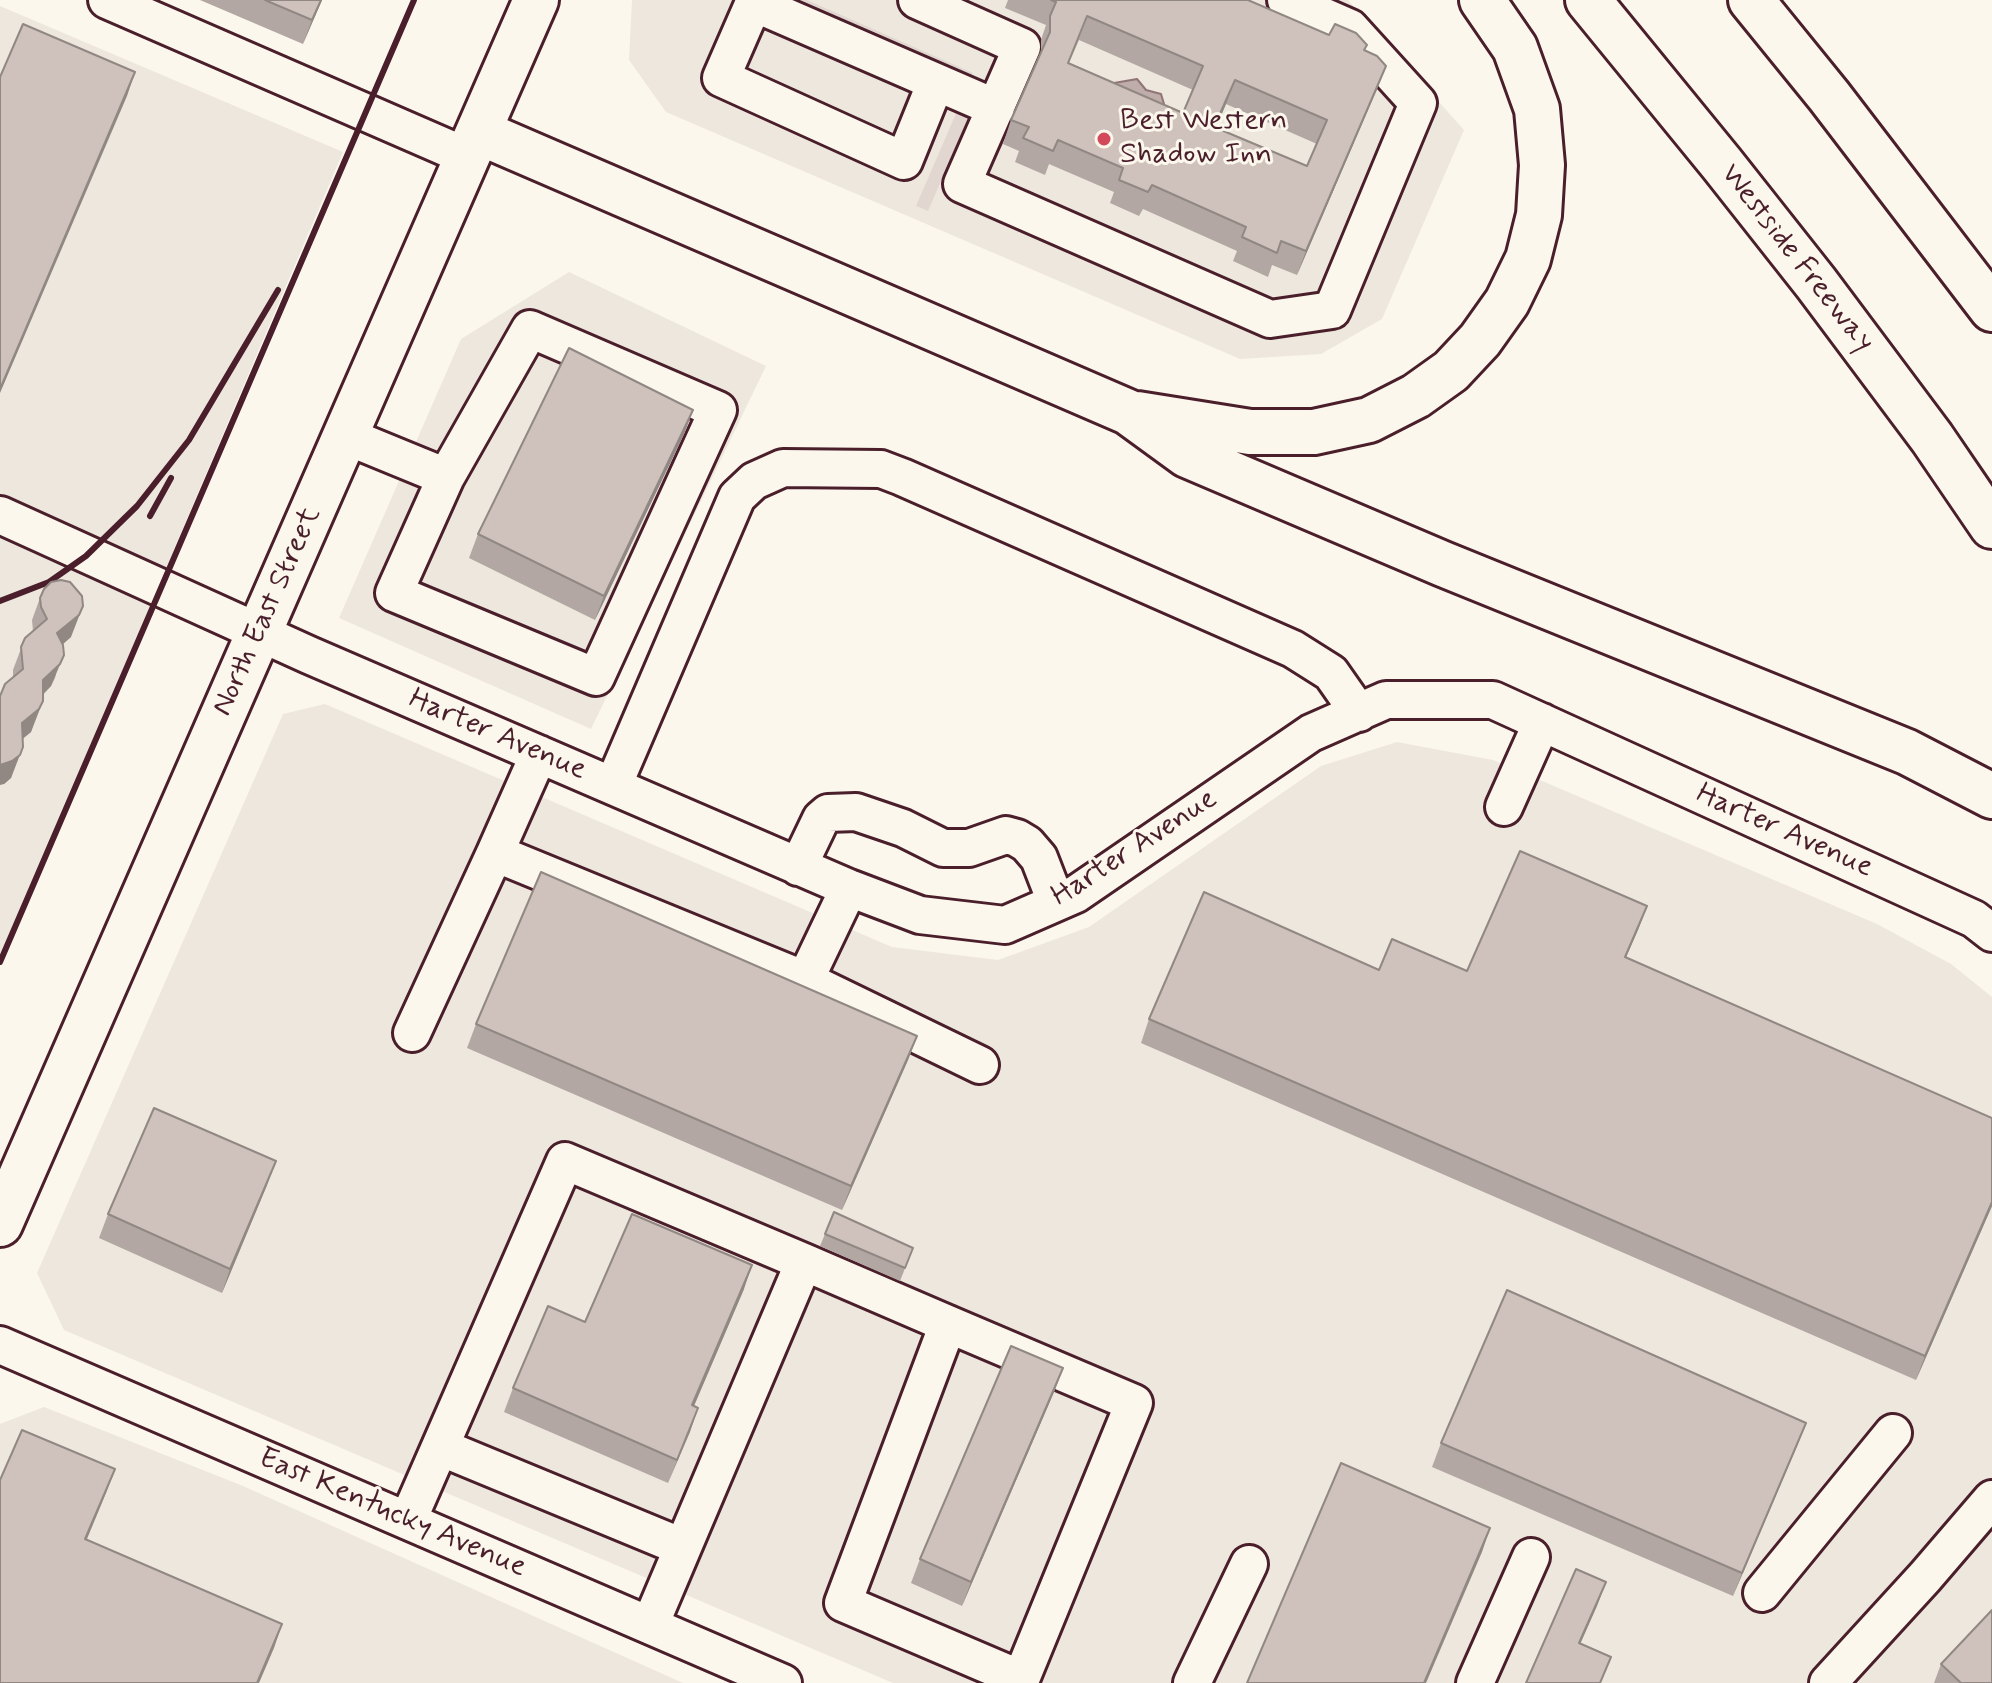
<!DOCTYPE html>
<html>
<head>
<meta charset="utf-8">
<style>
	body { margin:0 }
	canvas { display:block; background:#fbf7ec }
</style>
</head>
<body>
<canvas width="1992" height="1683"></canvas>
<script>
const ctx = document.querySelector('canvas').getContext('2d');
ctx.lineJoin = 'round';
function fillPath(path, color) { ctx.fillStyle = color; ctx.fill(path, 'evenodd'); }
const toPath = rows => new Path2D(rows.map(r => 'M' + r).join(''));
function stroke(path, color, width, dash) { ctx.strokeStyle = color; ctx.lineWidth = width; ctx.lineCap = dash ? 'butt' : 'round'; ctx.setLineDash(dash || []); ctx.stroke(path); }
function write(font, color, halo, rows, align = 'center') {
  ctx.font = font + ' Mynerve,sans-serif'; ctx.lineWidth = 6; ctx.setLineDash([]); ctx.textBaseline = 'middle'; ctx.strokeStyle = halo; ctx.fillStyle = color; for (const [text, x, y, turn = 0] of rows) {
    ctx.save(); ctx.translate(x, y); ctx.rotate((+turn || 0) * Math.PI / 180); ctx.textAlign = isNaN(turn) ? turn : align; if (halo) ctx.strokeText(text, 0, 0); ctx.fillText(text, 0, 0); ctx.restore();
  }
}
fillPath(toPath([
	[632,0,1348,0,1464,130,1382,319,1321,354,1240,359,666,112,629,60],
	[0,6,343,152,0,958],
	[569,272,766,366,591,729,339,618,461,339],
	[325,704,892,947,998,960,1089,927,1321,766,1397,742,1493,760,1877,924,1951,964,1992,997,1992,1683,893,1683,64,1330,37,1273,283,714],
	[44,1407,243,1486,683,1683,0,1683,0,1424]
]), '#eee7de');
fillPath(toPath([
	[790,0,807,0,973,73,968,80],
	[958,109,970,114,928,211,916,206]
]), '#e2d7d0');
const water = toPath([
	[1137,79,1146,90,1161,94,1164,104,1143,110,1114,83,1137,79]
]);
fillPath(water, '#bfadaa');
stroke(water, '#907477', 2);
const minor = toPath([
	[107,0,468,157],
	[755,0,721,78,904,161,936,82],
	[917,0,1022,47,962,184,1270,319,1332,310,1418,103,1350,28,1286,0],
	[754,3,996,108],
	[346,436,446,477,394,593,596,677,718,410,530,329,446,477],
	[0,515,309,655,849,888,920,915,1005,925,1076,894,1311,733,1386,700,1493,700,1974,919,1992,933],
	[539,754,495,853,805,980,849,888],
	[613,786,737,497,754,481,783,468,881,469,902,477,1293,649,1331,673,1359,713],
	[1504,807,1542,722],
	[798,867,821,819,828,813,856,812,903,828,943,848,969,848,1006,835,1017,838,1027,844,1039,858,1056,902],
	[805,980,980,1065],
	[412,1033,495,853],
	[0,1345,783,1683],
	[440,1447,682,1547],
	[408,1520,565,1161,804,1262,948,1324,1134,1403,1021,1679,843,1603,948,1324],
	[1762,1593,1893,1433],
	[650,1625,804,1262],
	[1192,1683,1249,1564],
	[1475,1683,1531,1557],
	[1828,1683,1925,1577,1992,1499]
]);
const major = toPath([
	[0,1224,536,0]
]);
const highway = toPath([
	[1588,0,1722,164,1816,283,1932,438,1992,526],
	[1751,0,1829,96,1992,309],
	[479,132,1128,412,1187,455,1443,564,1907,752,1992,796],
	[1137,414,1250,432,1314,432,1369,420,1416,396,1451,371,1480,340,1507,302,1528,259,1539,215,1542,165,1537,109,1515,48,1482,0]
]);
stroke(minor, '#4a1f2b', 42);
stroke(major, '#4a1f2b', 50);
stroke(highway, '#4a1f2b', 50);
stroke(minor, '#fbf7ec', 36);
stroke(major, '#fbf7ec', 44);
stroke(highway, '#fbf7ec', 44);
stroke(toPath([
	[150,516,171,478],
	[0,601,49,582,86,556,137,506,189,440,278,290],
	[0,962,414,0]
]), '#4a1f2b', 6);
fillPath(toPath([
	[200,0,322,0,303,44],
	[1008,0,1248,0,1365,51,1377,89,1297,275,1272,265,1268,277,1233,261,1237,251,1143,209,1139,216,1110,203,1114,192,1049,164,1045,175,1015,162,1019,151,1003,144,1011,120,1041,52,1041,40,1046,25,1005,8],
	[1079,40,1193,90,1183,113,1069,63],
	[1226,104,1317,144,1307,166,1216,127],
	[693,410,684,434,595,620,469,558,478,534],
	[40,598,71,637,63,644,55,678,51,686,43,695,31,732,23,738,11,778,4,784,13,677,13,670,25,638,33,631,32,620],
	[1647,906,1626,957,1992,1118,1992,1206,1916,1380,1141,1043,1149,1019,1467,971],
	[476,1024,917,1036,908,1060,842,1210,467,1048],
	[267,1185,222,1293,99,1238,108,1214],
	[825,1234,913,1248,900,1281,820,1246],
	[744,1289,694,1406,698,1408,668,1483,504,1412,513,1388,585,1322],
	[1063,1368,1054,1392,962,1606,911,1583,920,1559],
	[1806,1423,1797,1446,1733,1596,1432,1467,1441,1443],
	[1941,1664,1992,1683,1934,1683]
]), '#b2a7a2');
fillPath(toPath([
	[321,0,322,0,303,44,312,20],
	[1386,66,1377,89,1297,275,1306,251],
	[135,72,127,96,0,393,0,389],
	[1235,80,1226,104,1206,151,1214,127],
	[693,410,684,434,595,620,604,596],
	[83,606,71,637,49,656,57,633],
	[64,655,51,686,34,703,43,680],
	[43,701,31,732,14,746,22,723],
	[23,747,11,778,4,784,0,785,0,765],
	[1647,906,1638,930,1616,980,1625,957],
	[917,1036,908,1060,842,1210,851,1186],
	[276,1161,267,1185,222,1293,230,1269],
	[1992,1202,1992,1206,1916,1380,1925,1356],
	[752,1265,744,1289,684,1429,692,1405],
	[1063,1368,1054,1392,962,1606,971,1582],
	[698,1408,690,1432,668,1483,677,1460],
	[1806,1423,1797,1446,1733,1596,1742,1573],
	[115,1469,106,1493,77,1563,85,1539],
	[1490,1528,1482,1552,1426,1683,1424,1683],
	[1606,1582,1597,1606,1570,1667,1579,1643],
	[282,1624,274,1648,259,1683,257,1683]
]), '#918884');
const building = toPath([
	[265,0,321,0,312,20,265,0],
	[1051,0,1248,0,1329,35,1335,24,1356,33,1367,45,1364,50,1377,56,1386,66,1306,251,1281,241,1277,253,1242,237,1246,227,1152,185,1148,192,1119,180,1123,168,1058,140,1053,151,1023,138,1029,127,1011,120,1050,32,1050,16,1056,2,1051,0],
	[1087,16,1203,66,1183,113,1068,63,1087,16],
	[1235,80,1327,120,1307,166,1214,127,1235,80],
	[23,24,135,72,0,389,0,77,23,24],
	[569,348,693,410,604,596,478,534,569,348],
	[61,580,70,582,82,596,83,606,79,615,57,633,63,645,64,655,60,664,43,680,43,701,39,709,22,723,23,747,20,755,12,761,0,765,0,696,5,684,23,669,21,647,25,638,47,619,41,607,40,598,44,589,51,582,61,580],
	[1520,851,1647,906,1625,957,1992,1118,1992,1202,1925,1356,1149,1019,1204,892,1379,970,1392,939,1467,971,1520,851],
	[541,872,917,1036,851,1186,476,1024,541,872],
	[154,1108,276,1161,230,1269,108,1214,154,1108],
	[834,1212,913,1248,905,1268,825,1234,834,1212],
	[632,1214,752,1265,692,1405,698,1408,677,1460,513,1388,548,1306,585,1322,632,1214],
	[1507,1290,1806,1423,1742,1573,1441,1443,1507,1290],
	[1011,1346,1063,1368,971,1582,920,1559,1011,1346],
	[22,1430,115,1469,85,1539,282,1624,257,1683,0,1683,0,1480,22,1430],
	[1341,1463,1490,1528,1424,1683,1247,1683,1341,1463],
	[1576,1569,1606,1582,1579,1643,1611,1657,1600,1683,1526,1683,1576,1569],
	[1992,1610,1992,1683,1961,1683,1941,1664,1992,1610]
]);
fillPath(building, '#cfc2bc');
stroke(building, '#918884', 2);
for (const [x, y, r, color] of [
	[1104,139,8,"#d1495b"]
]) { const dot = new Path2D(); dot.arc(x, y, r, 0, 2 * Math.PI); ctx.fillStyle = color; ctx.fill(dot); stroke(dot, '#fbf7ec', 3); }
write('30px', '#4a1f2b', '#fbf7ec', [
	["Best Western",1120,122],
	["Shadow Inn",1120,156]
], 'left');
write('30px', '#4a1f2b', '#fbf7ec', [
	["Westside Freeway",1796,259,52],
	["North East Street",268,612,-66],
	["Harter Avenue",497,736,23],
	["Harter Avenue",1784,832,24],
	["Harter Avenue",1135,849,-33],
	["East Kentucky Avenue",392,1514,23]
]);
</script>
</body>
</html>
